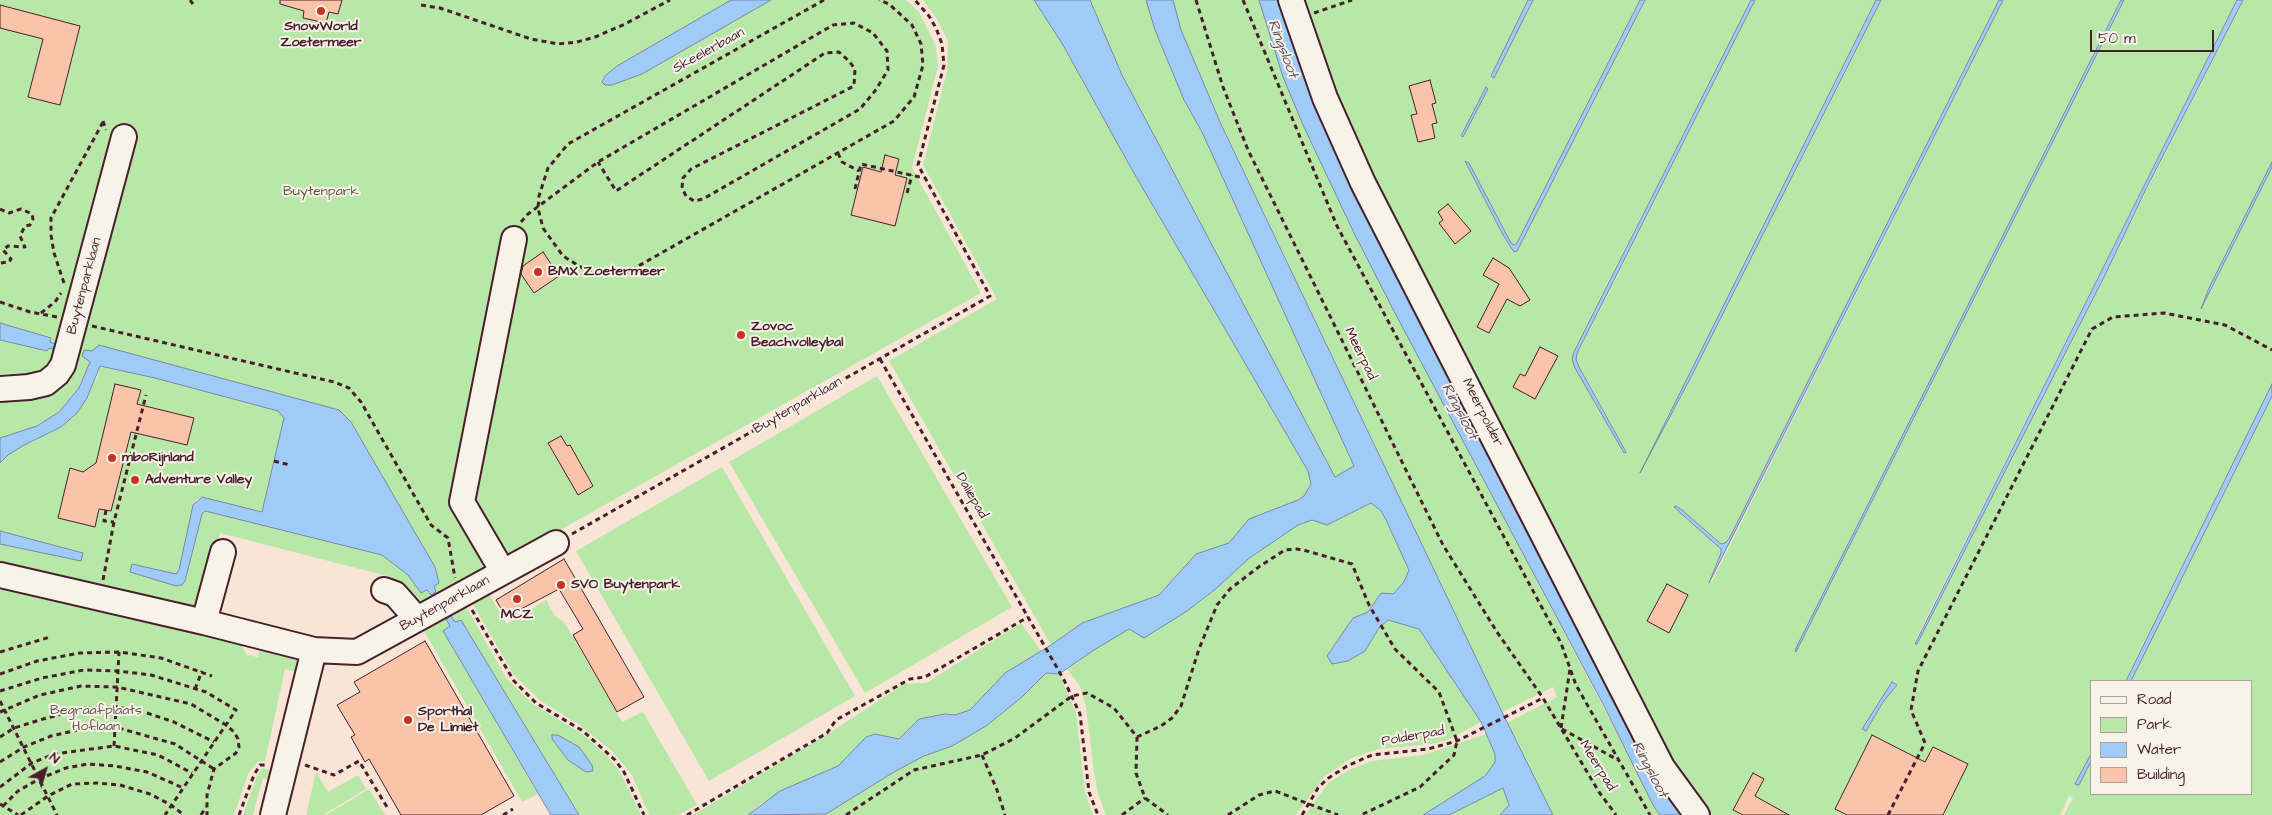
<!DOCTYPE html>
<html>
<head>
<meta charset="utf-8">
<style>
	body { margin:0 }
	#map { position:relative; width:2272px; height:815px; overflow:hidden; background:#f8e5d5; font-family:"Architects Daughter",sans-serif }
	canvas { display:block }
	.legend { position:absolute; left:2090px; top:680px; width:162px; height:115px; box-sizing:border-box; background:#f7f3e8; border:1px solid #b29e9c; margin:0; padding:6px 9px; list-style:none; font-size:15px; color:#4a1f2b }
	.legend li { display:flex; align-items:center; gap:10px; height:25px }
	.legend b { width:25px; border:1px solid #b29e9c }
	.north { position:absolute; left:20px; top:745px; width:50px; height:50px; -webkit-text-stroke:4px #f7f3e8; paint-order:stroke; rotate:39deg; font-size:14px; font-weight:700; line-height:20px; text-align:center; color:#4a1f2b }
	.north::after { content:''; display:block; margin:auto; width:18px; height:22px; background:#4a1f2b; clip-path:polygon(50% 0,100% 100%,50% 72%,0 100%) }
	.scale { position:absolute; left:2090px; top:30px; width:124px; height:22px; box-sizing:border-box; border:2px solid #4a1f2b; border-top:0; padding-left:6px; font-size:15px; line-height:18px; white-space:nowrap; color:#4a1f2b; -webkit-text-stroke:4px #f7f3e8; paint-order:stroke }
</style>
</head>
<body>
<div id="map">
<canvas width="2272" height="815"></canvas>
<ul class="legend">
<li><b style="height:6px;background:#f7f3e8"></b>Road</li>
<li><b style="height:14px;background:#b7e8a8"></b>Park</li>
<li><b style="height:14px;background:#9fcbf9"></b>Water</li>
<li><b style="height:14px;background:#f9c4aa"></b>Building</li>
</ul>
<div class="north">N</div>
<div class="scale">50 m</div>
</div>
<script>
const ctx = document.querySelector('canvas').getContext('2d');
ctx.lineJoin = 'round';
function fillPath(path, color) { ctx.fillStyle = color; ctx.fill(path, 'evenodd'); }
const toPath = rows => new Path2D(rows.map(r => 'M' + r).join(''));
function stroke(path, color, width, dash) { ctx.strokeStyle = color; ctx.lineWidth = width; ctx.lineCap = dash ? 'butt' : 'round'; ctx.setLineDash(dash || []); ctx.stroke(path); }
function write(font, color, halo, rows, align = 'center') {
  ctx.font = font + ' "Architects Daughter",sans-serif'; ctx.lineWidth = 4; ctx.setLineDash([]); ctx.textBaseline = 'middle'; ctx.strokeStyle = halo; ctx.fillStyle = color; for (const [text, x, y, turn = 0] of rows) {
    ctx.save(); ctx.translate(x, y); ctx.rotate((+turn || 0) * Math.PI / 180); ctx.textAlign = isNaN(turn) ? turn : align; if (halo) ctx.strokeText(text, 0, 0); ctx.fillText(text, 0, 0); ctx.restore();
  }
}
fillPath(toPath([
	[0,0,731,0,617,66,642,74,771,0,906,0,919,12,935,44,938,66,912,168,981,293,418,610,390,585,391,577,220,533,203,602,200,604,190,605,0,561,0,544,81,560,83,553,0,531,0,463,8,455,24,445,61,427,97,378,100,366,155,378,278,411,284,418,262,512,202,497,196,500,179,570,176,574,170,574,185,581,202,514,205,511,382,555,408,575,421,593,427,589,436,592,433,586,439,583,435,567,351,422,339,410,92,351,82,356,90,362,79,388,59,412,37,426,0,438,0,400,46,397,69,376,54,354,43,369,35,373,0,374],
	[923,0,1034,0,1063,45,1131,168,1308,471,1311,484,1304,496,1298,500,1257,515,1229,543,1196,554,1159,595,1082,623,1051,645,889,361,997,299,923,165,947,71,948,41,937,19],
	[1090,0,1146,0,1155,30,1184,99,1202,132,1354,466,1335,477,1122,75],
	[1173,0,1259,0,1283,77,1303,125,1354,233,1660,815,1553,815,1507,723,1557,697,1553,687,1502,712,1205,89,1181,30],
	[1281,0,1528,0,1491,76,1494,78,1533,0,1640,0,1517,243,1514,245,1511,243,1469,163,1465,161,1503,235,1515,252,1645,0,1751,0,1632,235,1572,359,1624,452,1626,451,1579,367,1576,359,1577,353,1755,0,1876,0,1641,473,1691,377,1881,0,1999,0,1729,539,1726,543,1721,544,1682,510,1674,507,1721,548,1721,553,1709,581,1711,583,2003,0,2121,0,1826,588,1795,650,1796,652,2124,0,2237,0,1916,639,1917,644,2243,0,2272,0,2272,162,2209,288,2202,309,2272,167,2272,384,2126,681,2091,681,2091,754,2075,784,2079,785,2091,761,2091,794,2251,794,2251,681,2131,681,2272,396,2272,815,2064,815,2073,798,2069,796,2060,815,1682,815,1672,799],
	[1486,87,1488,89,1463,136,1461,136],
	[1892,682,1897,685,1883,702,1866,731],
	[877,376,1012,607,865,693,729,462],
	[722,467,855,696,709,781,576,551],
	[1371,503,1381,511,1386,520,1409,570,1404,582,1393,594,1381,594,1368,612,1353,618,1327,656,1332,664,1348,661,1365,651,1379,628,1388,620,1419,629,1481,722,1448,740,1432,744,1378,749,1350,759,1324,777,1296,815,1106,815,1098,794,1094,772,1086,707,1080,686,1067,669,1094,650,1129,629,1187,611,1218,587,1248,559,1298,525,1312,520,1327,525],
	[0,582,236,637,247,655,258,657,259,648,295,657,298,661,297,672,285,669,265,761,258,762,249,772,234,815,0,815],
	[487,591,507,624,546,600,555,616,564,622,622,722,643,712,697,805,678,815,649,815,632,775,611,750,577,723,541,701,514,675,471,601],
	[463,601,506,678,533,704,584,735,608,757,619,770,641,815,579,815,461,620,455,623,451,616,450,626,443,631,538,794,522,802,420,624],
	[1021,623,1041,651,1005,673,970,711,955,715,945,714,912,725,907,733,899,739,875,734,866,737,838,766,760,804,748,815,693,815,831,732,904,684,926,683],
	[1046,673,1059,674,1076,713,1085,792,1093,815,823,815,894,772,924,756,952,746,986,726,1022,697],
	[1486,734,1495,754,1495,762,1485,776,1423,815,1305,815,1329,782,1351,769,1372,761,1423,755],
	[262,768,274,771,272,780,263,778,253,815,243,815,257,776],
	[316,772,328,792,358,775,366,789,323,815,306,815],
	[1503,788,1509,805,1500,815,1449,815],
	[369,789,385,815,326,815]
]), '#b7e8a8');
const water = toPath([
	[731,0,771,0,642,74,612,85,605,85,602,82,605,76,617,66,731,0],
	[1034,0,1090,0,1122,75,1335,477,1354,466,1202,132,1184,100,1155,30,1146,0,1173,0,1181,30,1220,122,1502,712,1553,815,1500,815,1509,805,1503,788,1449,815,1423,815,1485,776,1495,762,1495,754,1481,722,1419,629,1388,620,1379,628,1365,651,1348,661,1332,664,1327,656,1353,618,1368,612,1381,593,1393,594,1404,582,1409,570,1386,520,1381,511,1371,503,1327,525,1312,520,1298,525,1248,559,1218,587,1187,611,1144,638,1129,629,1094,650,1059,674,1046,673,1022,697,986,726,952,746,924,756,894,772,826,814,748,815,780,791,838,766,866,737,875,734,899,739,919,719,945,714,955,715,970,710,1005,673,1051,645,1082,623,1159,595,1196,554,1229,543,1249,519,1298,500,1304,496,1311,484,1308,471,1131,168,1063,45,1034,0],
	[1259,0,1281,0,1672,799,1682,815,1660,815,1653,805,1603,704,1396,315,1354,233,1303,125,1283,77,1259,0],
	[1528,0,1533,0,1494,78,1491,76,1528,0],
	[1640,0,1645,0,1517,251,1514,252,1503,235,1465,161,1469,163,1511,243,1514,245,1517,243,1640,0],
	[1751,0,1755,0,1577,353,1576,359,1579,367,1626,452,1624,453,1575,368,1572,359,1574,352,1751,0],
	[1876,0,1881,0,1691,377,1640,473,1876,0],
	[1999,0,2003,0,1709,583,1721,553,1721,549,1674,507,1676,506,1682,510,1721,544,1725,543,1729,539,1999,0],
	[2121,0,2124,0,1796,652,1795,650,1826,588,2121,0],
	[2237,0,2243,0,2146,189,2104,277,1917,644,1915,644,2237,0],
	[1486,87,1488,89,1463,137,1461,136,1486,87],
	[2272,162,2272,167,2201,309,2209,288,2272,162],
	[0,323,51,338,50,342,55,344,53,349,49,348,47,351,0,340,0,323],
	[99,345,339,410,351,422,435,567,439,583,434,586,436,592,431,595,427,590,421,593,408,575,382,555,205,511,202,514,185,581,182,585,176,586,130,572,132,564,176,574,179,570,193,505,202,497,262,512,284,418,278,411,155,378,100,366,87,398,77,413,61,427,24,445,8,455,0,463,0,438,37,426,59,412,79,388,90,362,82,356,84,350,92,351,99,345],
	[2272,384,2272,396,2131,681,2126,681,2272,384],
	[0,531,83,553,81,561,0,544,0,531],
	[451,616,455,622,461,620,579,815,551,815,443,631,450,626,446,619,451,616],
	[1892,682,1897,685,1883,702,1866,731,1862,729,1892,682],
	[552,735,558,735,579,747,592,765,593,771,586,772,568,760,552,739,552,735],
	[2091,754,2091,761,2079,785,2077,785,2075,784,2091,754]
]);
fillPath(water, '#9fcbf9');
stroke(water, '#7d86a7', 1);
const building = toPath([
	[280,0,342,0,338,14,329,12,326,23,303,18,304,11,280,4,280,0],
	[0,5,80,26,60,105,28,97,43,39,0,28,0,5],
	[1430,80,1436,103,1432,104,1437,123,1432,124,1435,138,1418,142,1411,115,1417,114,1409,86,1430,80],
	[885,155,899,159,895,175,907,178,895,226,851,215,863,167,881,172,885,155],
	[1448,204,1471,231,1455,244,1439,223,1443,220,1438,212,1448,204],
	[543,252,559,276,534,293,521,274,523,266,543,252],
	[1493,258,1509,268,1530,300,1520,306,1507,299,1489,333,1477,327,1499,284,1483,275,1493,258],
	[1540,347,1558,356,1535,399,1513,387,1520,374,1525,376,1540,347],
	[115,384,141,390,137,404,194,418,187,445,131,432,111,511,99,509,95,527,58,518,70,468,83,472,96,463,115,384],
	[561,436,567,446,570,445,593,486,578,495,548,443,561,436],
	[564,559,644,697,617,712,573,635,583,629,559,589,506,617,496,600,564,559],
	[1667,584,1688,595,1669,633,1647,621,1667,584],
	[425,641,514,796,481,815,401,815,369,759,365,762,351,737,355,735,337,705,360,692,354,682,425,641],
	[1872,735,1925,762,1933,747,1968,764,1943,815,1847,815,1835,809,1872,735],
	[1753,773,1764,779,1755,796,1789,815,1743,815,1733,810,1753,773]
]);
fillPath(building, '#f9c4aa');
stroke(building, '#4a1f2b', 1);
const minor = toPath([
	[1291,0,1325,98,1363,183,1662,767,1697,815],
	[0,389,29,387,46,383,57,374,63,365,124,137],
	[503,572,462,502,514,239],
	[0,575,204,622,314,650,357,652,556,543],
	[384,590,395,594,417,619],
	[204,622,223,552],
	[273,815,314,650]
]);
stroke(minor, '#4a1f2b', 28);
stroke(toPath([
	[190,0,193,4],
	[824,0,568,144,548,168,539,196,538,208,543,228,563,256,589,272,626,273,894,121,914,97,923,65,921,44,912,25,889,4,879,0],
	[1196,0,1223,87,1248,150,1443,545,1497,632,1543,698,1599,792,1616,815],
	[1243,0,1337,226,1561,643,1576,685,1650,815],
	[421,5,440,8,531,39,558,44,577,42,595,37,625,24,670,0],
	[1314,13,1352,0],
	[103,121,106,130],
	[838,153,842,162,859,171],
	[855,189,861,164,924,178],
	[907,193,912,175],
	[0,209,9,213,21,209,32,214,33,219,30,225,25,226,20,236,25,247,8,246,3,250,11,259,9,262,0,263],
	[521,222,528,214,598,162,833,25,854,23,873,33,887,51,888,70,875,91,860,109,703,199,694,201,686,196,682,188,683,178,691,169,854,86,855,69,849,61,839,52,825,53,616,191,598,162],
	[64,283,54,253,51,235,51,218,103,122],
	[0,302,30,312,57,317],
	[41,313,55,302,61,293],
	[92,326,334,382,349,388,361,402,431,525,448,538,455,578],
	[880,359,1064,680,1080,714,1089,792,1098,815],
	[274,461,290,465],
	[106,510,104,521,114,522],
	[572,534,990,296,918,165,944,65,942,44,936,28,929,16,915,0],
	[103,580,114,522,146,395],
	[472,610,514,681,536,703,583,731,615,760,624,772,644,815],
	[0,652,50,637],
	[0,674,37,661,80,653,119,652,161,658,212,676],
	[195,689,202,671],
	[0,691,42,678,84,670,118,671,151,675,206,692,236,710,165,815],
	[0,701,57,815],
	[0,712,40,695,81,686,117,687,191,704,226,725,234,732,238,739,239,747,236,753,214,769,207,795,207,815],
	[1561,728,1570,669],
	[1562,729,1618,760],
	[0,737,14,728,43,719,85,708,116,707,141,711,174,722,214,742],
	[1137,737,1161,726,1172,718,1181,706,1199,649,1217,605,1230,589,1260,566,1285,550,1297,549,1307,551,1352,564,1369,605,1395,649,1439,692,1457,741,1454,755,1420,787,1361,815],
	[114,746,119,652],
	[982,755,997,790,1005,815],
	[0,762,24,747,51,736,82,729,115,727,175,744,214,769],
	[305,765,334,775,359,761,387,807],
	[0,787,32,763,54,754,114,746,158,755,192,773],
	[0,804,18,815],
	[3,806,18,791,39,779,66,768,88,764,115,766,147,772,181,787],
	[21,815,48,796,72,784,97,783,120,785,150,794,171,805,184,815],
	[201,815,206,807],
	[239,815,254,775,260,765,266,765],
	[503,815,513,809],
	[687,815,827,733,836,720,910,679,925,677,1028,617],
	[846,815,914,770,982,755,1015,738,1072,696,1087,693,1114,708,1137,737,1136,773,1145,798,1168,815],
	[1122,815,1145,798],
	[1228,815,1259,795,1275,791,1338,815],
	[1302,815,1318,788,1327,779,1347,766,1372,755,1428,749,1457,741,1543,698],
	[1888,815,1925,743,1911,710,1918,671,2092,329,2113,317,2164,313,2225,325,2272,350]
]), '#4a1f2b', 3, [5, 4]);
stroke(minor, '#f7f3e8', 24);
for (const [x, y, r, color] of [
	[321,11,5,"#c8321e"],
	[538,272,5,"#c8321e"],
	[741,335,5,"#c8321e"],
	[112,458,5,"#c8321e"],
	[135,480,5,"#c8321e"],
	[561,585,5,"#c8321e"],
	[517,599,5,"#c8321e"],
	[408,720,5,"#c8321e"]
]) { const dot = new Path2D(); dot.arc(x, y, r, 0, 2 * Math.PI); ctx.fillStyle = color; ctx.fill(dot); stroke(dot, '#f7f3e8', 2); }
write('bold 14px', '#4a1f2b', '#f7f3e8', [
	["SnowWorld",321,27,"center"],
	["Zoetermeer",321,43,"center"],
	["BMX Zoetermeer",548,272],
	["Zovoc",751,327],
	["Beachvolleybal",751,343],
	["mboRijnland",122,458],
	["Adventure Valley",145,480],
	["SVO Buytenpark",571,585],
	["MCZ",517,615,"center"],
	["Sporthal",418,712],
	["De Limiet",418,728]
], 'left');
write('14px', '#4a1f2b', '#f7f3e8', [
	["Skeelerbaan",709,51,-29],
	["Buytenparklaan",85,286,-75],
	["Meerpad",1360,354,64],
	["Buytenparklaan",798,406,-30],
	["Meerpolder",1482,413,63],
	["Daliepad",971,496,60],
	["Buytenparklaan",445,604,-29],
	["Polderpad",1413,737,-10],
	["Meerpad",1597,766,58]
]);
write('14px', '#65514a', '#f7f3e8', [
	["Buytenpark",321,192],
	["Begraafplaats",96,711],
	["Hoflaan",96,727]
]);
write('italic 15px', '#5f4a5e', '#f7f3e8', [
	["Ringsloot",1282,49,69],
	["Ringsloot",1459,412,62],
	["Ringsloot",1649,770,62]
]);
</script>
</body>
</html>
